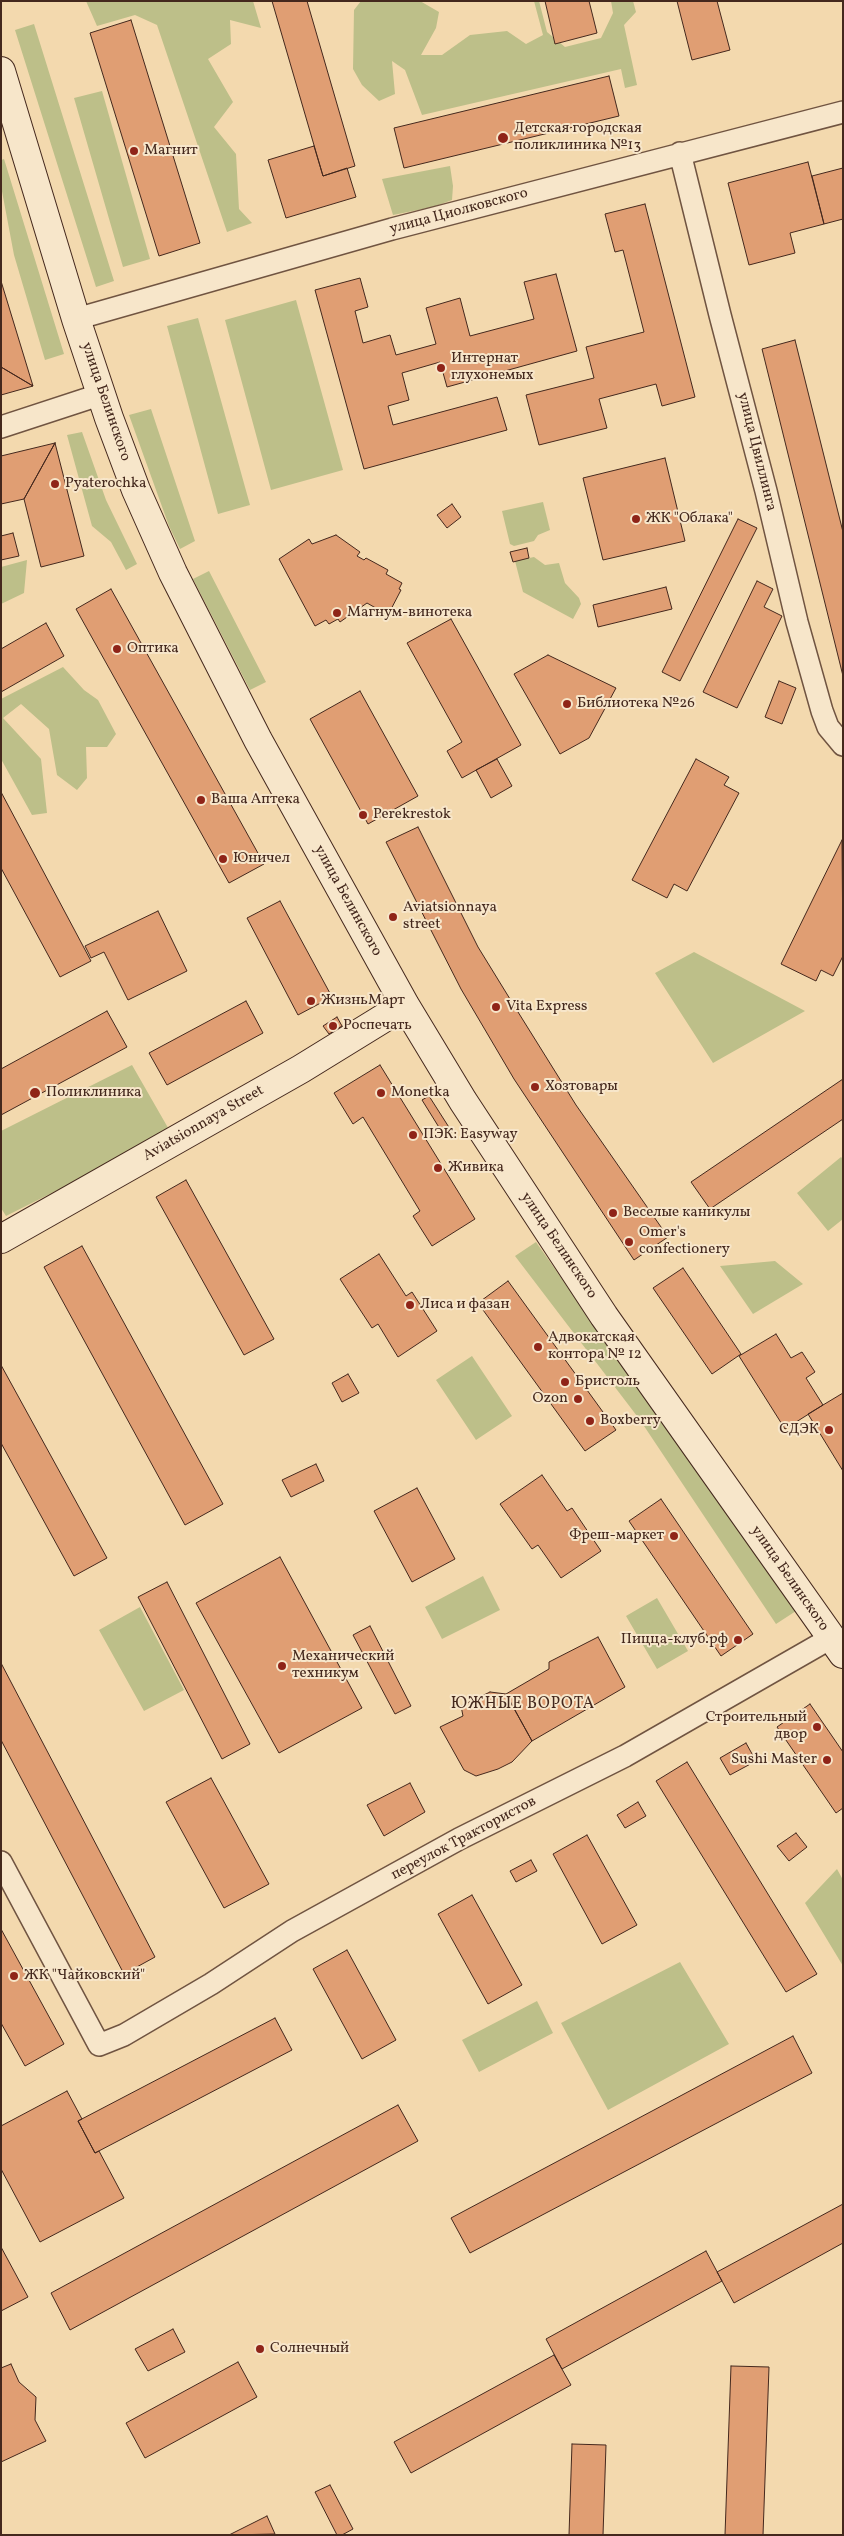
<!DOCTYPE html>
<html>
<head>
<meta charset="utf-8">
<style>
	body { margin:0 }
	#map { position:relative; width:844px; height:2536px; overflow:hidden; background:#f3d9ae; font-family:Vollkorn,serif }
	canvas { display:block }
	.frame { position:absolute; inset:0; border:2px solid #44281d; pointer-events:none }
</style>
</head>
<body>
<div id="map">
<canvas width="844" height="2536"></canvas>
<div class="frame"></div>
</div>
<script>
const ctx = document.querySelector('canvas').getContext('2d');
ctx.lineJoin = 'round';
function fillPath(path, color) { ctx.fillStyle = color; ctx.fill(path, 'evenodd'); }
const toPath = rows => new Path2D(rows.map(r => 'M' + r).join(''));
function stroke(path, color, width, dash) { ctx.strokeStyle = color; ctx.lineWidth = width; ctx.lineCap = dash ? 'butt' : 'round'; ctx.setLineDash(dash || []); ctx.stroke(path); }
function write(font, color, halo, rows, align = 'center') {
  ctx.font = font + ' Vollkorn,serif'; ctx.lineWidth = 4; ctx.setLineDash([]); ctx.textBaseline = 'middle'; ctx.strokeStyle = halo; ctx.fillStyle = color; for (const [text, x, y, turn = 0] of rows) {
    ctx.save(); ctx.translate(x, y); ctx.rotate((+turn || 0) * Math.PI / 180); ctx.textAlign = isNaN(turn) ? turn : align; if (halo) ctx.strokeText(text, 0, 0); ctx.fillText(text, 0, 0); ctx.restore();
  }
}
fillPath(toPath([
	[86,1,253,1,261,28,230,20,231,44,208,59,233,102,214,127,236,154,239,209,252,223,227,232,157,25,135,15,97,26],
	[361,1,420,1,439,12,436,28,421,55,442,55,470,35,507,31,526,44,543,35,534,1,539,1,547,32,565,47,601,38,613,13,611,1,633,1,636,12,624,25,637,85,625,88,621,69,422,115,405,70,392,61,395,94,379,101,362,85,353,69,354,10],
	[34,24,114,281,96,287,15,30],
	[102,91,150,259,123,267,74,98],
	[4,159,64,354,45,360,14,255,1,186,1,160],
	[450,166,453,186,452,200,433,207,393,215,382,179],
	[296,300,343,470,271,490,225,320],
	[198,318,250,505,218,514,167,326],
	[151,409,195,541,180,549,169,526,129,415],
	[82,432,106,500,137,564,126,570,111,542,92,526,67,435],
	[543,502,550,530,538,535,534,541,514,546,510,544,502,511],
	[534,557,545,565,559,563,565,583,579,598,581,604,573,619,523,592,515,561],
	[27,560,24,593,1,604,1,567],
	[209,571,266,682,250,690,193,579],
	[63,667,84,690,98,700,116,734,107,747,86,747,87,778,77,790,57,775,49,729,21,704,3,718,41,759,47,813,32,815,1,759,1,699],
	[694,952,805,1011,713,1063,655,973],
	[132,1065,171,1133,6,1216,1,1208,1,1131],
	[841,1157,843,1159,843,1219,828,1231,797,1193],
	[536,1242,796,1611,776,1624,640,1420,515,1256],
	[775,1261,803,1284,753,1314,720,1266],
	[472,1356,512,1416,476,1440,436,1380],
	[483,1576,500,1610,442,1639,425,1607],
	[657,1598,688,1651,657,1669,626,1616],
	[140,1607,184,1690,144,1711,99,1630],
	[837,1869,843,1880,843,1966,805,1903],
	[680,1962,729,2044,608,2110,561,2023],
	[537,2001,553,2033,479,2072,462,2040]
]), '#bdbf89');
const building = toPath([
	[272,1,307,1,355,166,323,176,272,1],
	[545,1,589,1,597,33,555,44,545,1],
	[677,1,717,1,730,50,692,60,677,1],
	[131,20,200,243,159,256,90,33,131,20],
	[609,76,619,116,404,168,394,128,609,76],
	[314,146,323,176,347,168,356,197,286,218,268,160,314,146],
	[808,162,824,224,790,233,795,253,749,265,728,183,808,162],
	[843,168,843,219,824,224,812,176,843,168],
	[645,204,695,397,662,406,656,384,599,399,607,428,539,445,526,395,594,378,586,347,644,332,623,250,615,252,605,214,645,204],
	[556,274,577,351,447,387,440,362,402,373,409,400,388,406,393,425,497,397,507,430,364,469,315,290,360,278,368,307,355,311,363,343,390,335,396,355,436,344,426,308,460,298,470,336,534,319,524,282,556,274],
	[1,281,33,386,1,367,1,281],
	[795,340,843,532,843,676,762,349,795,340],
	[1,367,33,386,1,395,1,367],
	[55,443,84,556,41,567,24,499,55,443],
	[55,443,24,499,1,504,1,456,55,443],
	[665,458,685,541,603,560,583,478,665,458],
	[452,504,461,517,447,528,437,515,452,504],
	[738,519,757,528,680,681,662,672,738,519],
	[13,533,19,556,1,560,1,536,13,533],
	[336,535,360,552,357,556,364,560,366,558,388,570,386,574,402,583,399,589,401,590,388,615,367,603,340,622,338,619,329,624,326,620,315,626,279,559,309,539,312,544,336,535],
	[527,548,529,558,513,562,510,552,527,548],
	[757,581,773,589,764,607,782,616,737,708,703,692,757,581],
	[666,587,672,609,598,627,593,605,666,587],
	[111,589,264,864,229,883,76,609,111,589],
	[451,619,521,745,462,778,447,751,462,742,407,643,451,619],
	[46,623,64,656,1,692,1,649,46,623],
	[548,655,616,688,589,738,560,754,514,674,548,655],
	[779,681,796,688,782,724,765,717,779,681],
	[360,691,418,796,368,824,310,719,360,691],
	[497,759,512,786,491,798,476,770,497,759],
	[696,759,729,777,724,785,739,793,687,891,674,884,667,898,632,880,696,759],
	[1,792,91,961,60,977,1,868,1,792],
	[418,827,478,947,518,1012,576,1105,668,1237,634,1260,514,1079,461,989,386,842,418,827],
	[842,840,843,956,833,976,821,970,816,981,781,964,842,840],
	[280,901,332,997,298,1015,247,918,280,901],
	[158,911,187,971,128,1000,104,952,91,958,85,946,158,911],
	[246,1001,263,1033,167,1085,149,1053,246,1001],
	[107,1011,127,1047,1,1115,1,1069,107,1011],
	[337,1017,342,1026,329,1034,323,1026,337,1017],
	[380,1065,475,1219,432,1246,413,1216,420,1211,363,1117,353,1124,334,1093,380,1065],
	[843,1079,843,1119,710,1209,691,1182,843,1079],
	[429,1096,452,1132,445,1137,422,1100,429,1096],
	[186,1180,274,1339,244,1355,156,1197,186,1180],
	[82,1246,223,1504,185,1525,44,1267,82,1246],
	[379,1254,406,1296,412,1292,437,1331,398,1357,378,1324,372,1328,340,1279,379,1254],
	[683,1268,741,1354,712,1374,653,1288,683,1268],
	[508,1281,616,1430,585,1451,478,1303,508,1281],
	[776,1334,791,1358,802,1352,815,1372,806,1378,823,1405,785,1429,739,1356,776,1334],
	[1,1365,107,1558,74,1576,1,1443,1,1365],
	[348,1374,359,1393,342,1402,332,1383,348,1374],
	[843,1393,843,1471,808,1414,843,1393],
	[316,1464,324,1481,291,1497,282,1480,316,1464],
	[542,1475,567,1511,572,1508,601,1551,561,1578,538,1545,532,1549,500,1504,542,1475],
	[417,1488,455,1559,412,1582,374,1511,417,1488],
	[661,1499,753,1634,721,1656,629,1521,661,1499],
	[280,1557,362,1708,279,1753,196,1603,280,1557],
	[167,1582,250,1744,222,1759,138,1597,167,1582],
	[370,1626,411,1706,395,1714,353,1635,370,1626],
	[598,1637,625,1687,532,1741,506,1694,549,1669,549,1662,598,1637],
	[1,1663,155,1957,124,1974,1,1740,1,1663],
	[490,1692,506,1694,532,1741,512,1762,498,1769,476,1776,464,1770,440,1727,463,1716,461,1706,490,1692],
	[810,1704,843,1752,843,1808,836,1813,777,1727,810,1704],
	[746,1743,756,1761,730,1775,720,1758,746,1743],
	[687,1762,817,1974,786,1992,656,1781,687,1762],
	[211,1778,269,1884,224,1908,166,1802,211,1778],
	[410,1783,425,1812,384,1836,367,1805,410,1783],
	[638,1802,646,1816,625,1828,617,1815,638,1802],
	[796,1833,807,1847,789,1861,777,1846,796,1833],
	[587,1835,637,1925,602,1944,553,1854,587,1835],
	[531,1860,537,1871,516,1882,510,1871,531,1860],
	[472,1895,522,1985,488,2004,438,1914,472,1895],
	[1,1929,64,2044,25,2066,1,2023,1,1929],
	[347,1950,396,2040,362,2059,313,1969,347,1950],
	[275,2018,292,2050,95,2153,78,2121,275,2018],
	[793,2036,812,2073,470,2253,451,2218,793,2036],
	[67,2091,82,2119,78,2121,95,2153,99,2151,124,2198,40,2242,1,2169,1,2126,67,2091],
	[398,2105,418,2141,70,2330,51,2293,398,2105],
	[843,2204,843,2243,734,2303,717,2272,843,2204],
	[1,2247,28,2297,1,2311,1,2247],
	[706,2251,722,2281,562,2369,546,2339,706,2251],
	[173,2329,185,2352,148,2371,135,2349,173,2329],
	[554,2355,571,2385,411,2473,394,2442,554,2355],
	[238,2362,257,2397,145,2458,126,2423,238,2362],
	[11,2364,19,2382,36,2397,35,2420,46,2441,1,2462,1,2368,11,2364],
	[731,2366,769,2367,763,2535,725,2535,731,2366],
	[572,2444,606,2445,603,2535,569,2535,572,2444],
	[330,2485,353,2529,342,2535,337,2535,315,2492,330,2485],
	[267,2516,275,2534,229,2535,267,2516]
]);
fillPath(building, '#e09e73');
stroke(building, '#44281d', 1);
const street = toPath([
	[680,153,720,315,766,491,797,622,822,711,828,727,843,745],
	[76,319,392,229,843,112],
	[1,427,102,394],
	[1,1862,99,2045,124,2035,211,1984,292,1931,459,1839,625,1756,831,1638]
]);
const secondary = toPath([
	[1,71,76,319,109,418,136,490,173,573,258,740,405,1005,463,1101,604,1316,843,1654],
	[1,1239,301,1069,405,1005]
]);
stroke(street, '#705441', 24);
stroke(secondary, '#44281d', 30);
stroke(street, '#f7e6ca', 21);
stroke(secondary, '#f7e6ca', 28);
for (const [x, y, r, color] of [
	[503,138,6,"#8f2418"],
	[134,151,5,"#8f2418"],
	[441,368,5,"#8f2418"],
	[55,484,5,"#8f2418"],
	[636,519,5,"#8f2418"],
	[337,613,5,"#8f2418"],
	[117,649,5,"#8f2418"],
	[567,704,5,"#8f2418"],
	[201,800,5,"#8f2418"],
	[363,815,5,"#8f2418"],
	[223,859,5,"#8f2418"],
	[393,917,5,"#8f2418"],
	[311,1001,5,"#8f2418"],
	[496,1007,5,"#8f2418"],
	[333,1026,5,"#8f2418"],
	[535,1087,5,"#8f2418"],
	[35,1093,6,"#8f2418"],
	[381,1093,5,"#8f2418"],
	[413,1135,5,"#8f2418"],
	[438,1168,5,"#8f2418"],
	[613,1213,5,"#8f2418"],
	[629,1242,5,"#8f2418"],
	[410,1305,5,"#8f2418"],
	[538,1347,5,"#8f2418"],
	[565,1382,5,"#8f2418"],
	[578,1399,5,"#8f2418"],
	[590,1421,5,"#8f2418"],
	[829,1430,5,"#8f2418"],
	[674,1536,5,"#8f2418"],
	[738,1640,5,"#8f2418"],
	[282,1666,5,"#8f2418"],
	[817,1727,5,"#8f2418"],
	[827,1760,5,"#8f2418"],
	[14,1976,5,"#8f2418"],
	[260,2349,5,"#8f2418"]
]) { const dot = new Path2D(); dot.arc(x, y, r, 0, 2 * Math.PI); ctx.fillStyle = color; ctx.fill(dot); stroke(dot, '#f7e6ca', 2); }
write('15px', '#44281d', '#f7e6ca', [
	["Детская городская",514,129],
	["поликлиника №13",514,146],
	["Магнит",144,151],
	["Интернат",451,359],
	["глухонемых",451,376],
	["Pyaterochka",65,484],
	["ЖК \"Облака\"",646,519],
	["Магнум-винотека",347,613],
	["Оптика",127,649],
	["Библиотека №26",577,704],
	["Ваша Аптека",211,800],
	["Perekrestok",373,815],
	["Юничел",233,859],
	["Aviatsionnaya",403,908],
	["street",403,925],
	["ЖизньМарт",321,1001],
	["Vita Express",506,1007],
	["Роспечать",343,1026],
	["Хозтовары",545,1087],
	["Поликлиника",46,1093],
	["Monetka",391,1093],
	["ПЭК: Easyway",423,1135],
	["Живика",448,1168],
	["Веселые каникулы",623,1213],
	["Omer's",639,1233],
	["confectionery",639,1250],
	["Лиса и фазан",420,1305],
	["Адвокатская",548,1338],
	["контора № 12",548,1355],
	["Бристоль",575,1382],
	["Ozon",568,1399,"right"],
	["Boxberry",600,1421],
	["СДЭК",819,1430,"right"],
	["Фреш-маркет",664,1536,"right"],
	["Пицца-клуб.рф",728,1640,"right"],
	["Механический",292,1657],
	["техникум",292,1674],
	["Строительный",807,1718,"right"],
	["двор",807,1735,"right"],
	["Sushi Master",817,1760,"right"],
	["ЖК \"Чайковский\"",24,1976],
	["Солнечный",270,2349]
], 'left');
write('15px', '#44281d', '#f7e6ca', [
	["улица Циолковского",459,212,-15],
	["улица Белинского",105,402,71],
	["улица Цвиллинга",756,452,76],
	["улица Белинского",347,901,61],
	["Aviatsionnaya Street",204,1124,-30],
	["улица Белинского",558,1246,56],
	["улица Белинского",789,1579,55],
	["переулок Трактористов",464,1839,-28]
]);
ctx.letterSpacing = '1px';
write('16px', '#44281d', '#f7e6ca', [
	["ЮЖНЫЕ ВОРОТА",523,1705]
]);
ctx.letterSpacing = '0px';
</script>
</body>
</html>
